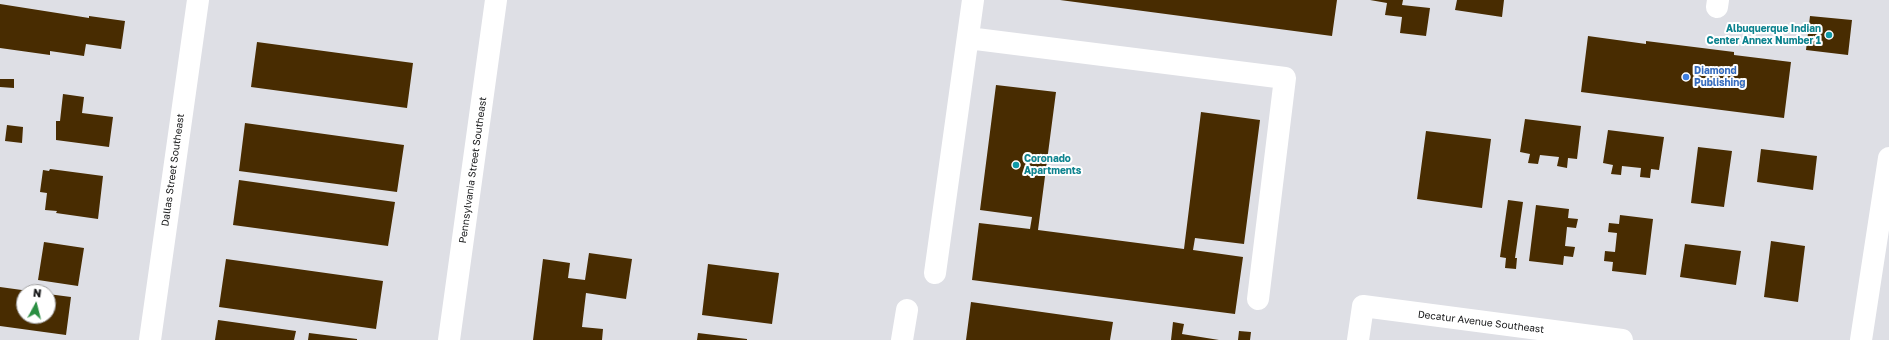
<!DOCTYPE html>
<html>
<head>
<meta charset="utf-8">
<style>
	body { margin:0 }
	#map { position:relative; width:1889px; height:340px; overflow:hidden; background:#dedfe5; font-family:"Golos Text",sans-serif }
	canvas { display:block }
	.north { position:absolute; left:16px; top:284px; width:40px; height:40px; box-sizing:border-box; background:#fff; border:1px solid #a2a2a3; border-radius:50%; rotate:7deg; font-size:11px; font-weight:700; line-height:16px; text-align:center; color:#161718 }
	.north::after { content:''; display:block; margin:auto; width:14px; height:18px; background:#2a8e42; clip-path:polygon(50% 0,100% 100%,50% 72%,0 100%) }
</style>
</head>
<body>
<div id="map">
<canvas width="1889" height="340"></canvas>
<div class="north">N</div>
</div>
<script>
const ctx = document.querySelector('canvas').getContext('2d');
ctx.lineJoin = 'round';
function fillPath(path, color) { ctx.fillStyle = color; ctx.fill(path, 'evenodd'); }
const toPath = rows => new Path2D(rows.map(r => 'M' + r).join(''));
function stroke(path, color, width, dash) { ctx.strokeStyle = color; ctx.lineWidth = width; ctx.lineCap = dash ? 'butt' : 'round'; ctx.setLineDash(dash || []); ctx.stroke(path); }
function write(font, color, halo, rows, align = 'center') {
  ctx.font = font + ' "Golos Text",sans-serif'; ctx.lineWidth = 4; ctx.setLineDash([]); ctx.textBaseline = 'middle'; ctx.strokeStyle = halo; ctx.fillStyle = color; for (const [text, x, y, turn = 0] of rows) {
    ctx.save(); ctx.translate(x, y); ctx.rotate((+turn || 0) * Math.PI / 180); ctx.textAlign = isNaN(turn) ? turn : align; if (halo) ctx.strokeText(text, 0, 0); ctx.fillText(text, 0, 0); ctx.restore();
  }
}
fillPath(toPath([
	[1060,0,1337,0,1332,36],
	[1370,0,1403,0,1402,5,1430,8,1426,36,1400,33,1402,17,1385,15,1387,3],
	[1457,0,1504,0,1502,17,1455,10],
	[0,4,89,18,89,16,125,21,121,49,86,44,84,56,50,51,50,55,0,48],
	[1810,16,1852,20,1848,55,1806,50],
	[1588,36,1646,44,1646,41,1734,52,1734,55,1791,62,1784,118,1581,92],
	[257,42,413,63,407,108,251,87],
	[0,79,14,79,14,88,0,87],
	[996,85,1056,92,1038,230,1184,249,1201,112,1260,120,1244,244,1195,238,1193,250,1243,257,1235,314,972,280,979,223,1030,229,1032,217,980,210],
	[63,94,84,97,82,113,113,117,109,147,56,140,56,121,60,121],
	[1525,119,1581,126,1577,159,1568,158,1567,168,1557,166,1559,157,1540,155,1538,164,1528,163,1530,154,1520,152],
	[245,123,404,145,397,192,239,171],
	[7,125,23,127,22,143,5,141],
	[1608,130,1664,137,1659,170,1651,169,1650,178,1640,177,1641,168,1622,166,1621,175,1611,174,1613,165,1603,163],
	[1426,131,1491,139,1482,208,1417,199],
	[1698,147,1732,151,1724,207,1691,203],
	[1761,149,1817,156,1813,190,1757,182],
	[50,169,103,176,98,219,56,213,57,211,45,210,47,193,40,192,43,170,49,171],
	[239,180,395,202,388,246,233,225],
	[1508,200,1523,202,1515,258,1517,258,1516,269,1505,268,1506,258,1500,257],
	[1536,205,1569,209,1568,218,1578,219,1576,228,1567,227,1565,246,1575,247,1573,257,1564,256,1563,265,1529,261],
	[1620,215,1653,219,1646,275,1612,271,1613,262,1604,261,1605,251,1615,252,1617,233,1608,232,1609,223,1619,224],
	[1771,241,1805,246,1798,302,1764,297],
	[44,242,84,248,78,286,38,280],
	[1685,244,1741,251,1736,285,1680,277],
	[589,253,632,259,626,299,586,293,582,327,603,329,602,340,533,340,543,259,570,263,568,278,585,280],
	[226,259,383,281,376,329,219,307],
	[708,264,779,273,772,324,702,315],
	[0,287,29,291,24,292,24,316,48,316,48,294,71,297,66,335,0,326],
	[971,302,1113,322,1110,340,966,340],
	[218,320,296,331,294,340,215,340],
	[1173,322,1184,324,1182,334,1219,340,1171,340],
	[1239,331,1251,332,1250,340,1238,340],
	[309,333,357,339,357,340,308,340],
	[698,333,747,339,747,340,697,340]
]), '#482c01');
stroke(toPath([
	[1717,7,1718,0],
	[968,38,1285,78,1258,299],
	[935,273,973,0],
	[150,340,198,0],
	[449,340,496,0],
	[902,340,907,310],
	[1358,340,1363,306,1622,340],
	[1861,340,1889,158]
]), '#fff', 22);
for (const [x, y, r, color] of [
	[1829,35,4,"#0f9aa8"],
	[1686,77,4,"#3f7fe0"],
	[1016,165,4,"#0f9aa8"]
]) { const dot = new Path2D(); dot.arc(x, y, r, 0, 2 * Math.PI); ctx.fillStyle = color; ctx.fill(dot); stroke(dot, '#fff', 1.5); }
write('bold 10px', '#0d838f', '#fff', [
	["Albuquerque Indian",1821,29],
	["Center Annex Number 1",1821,41],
	["Coronado",1024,159,"left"],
	["Apartments",1024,171,"left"]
], 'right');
write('bold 10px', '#366cbe', '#fff', [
	["Diamond",1694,71],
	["Publishing",1694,83]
], 'left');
write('10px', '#161718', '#fff', [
	["Dallas Street Southeast",173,170,-82],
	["Pennsylvania Street Southeast",473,170,-82],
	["Decatur Avenue Southeast",1481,322,7]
]);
</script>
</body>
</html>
